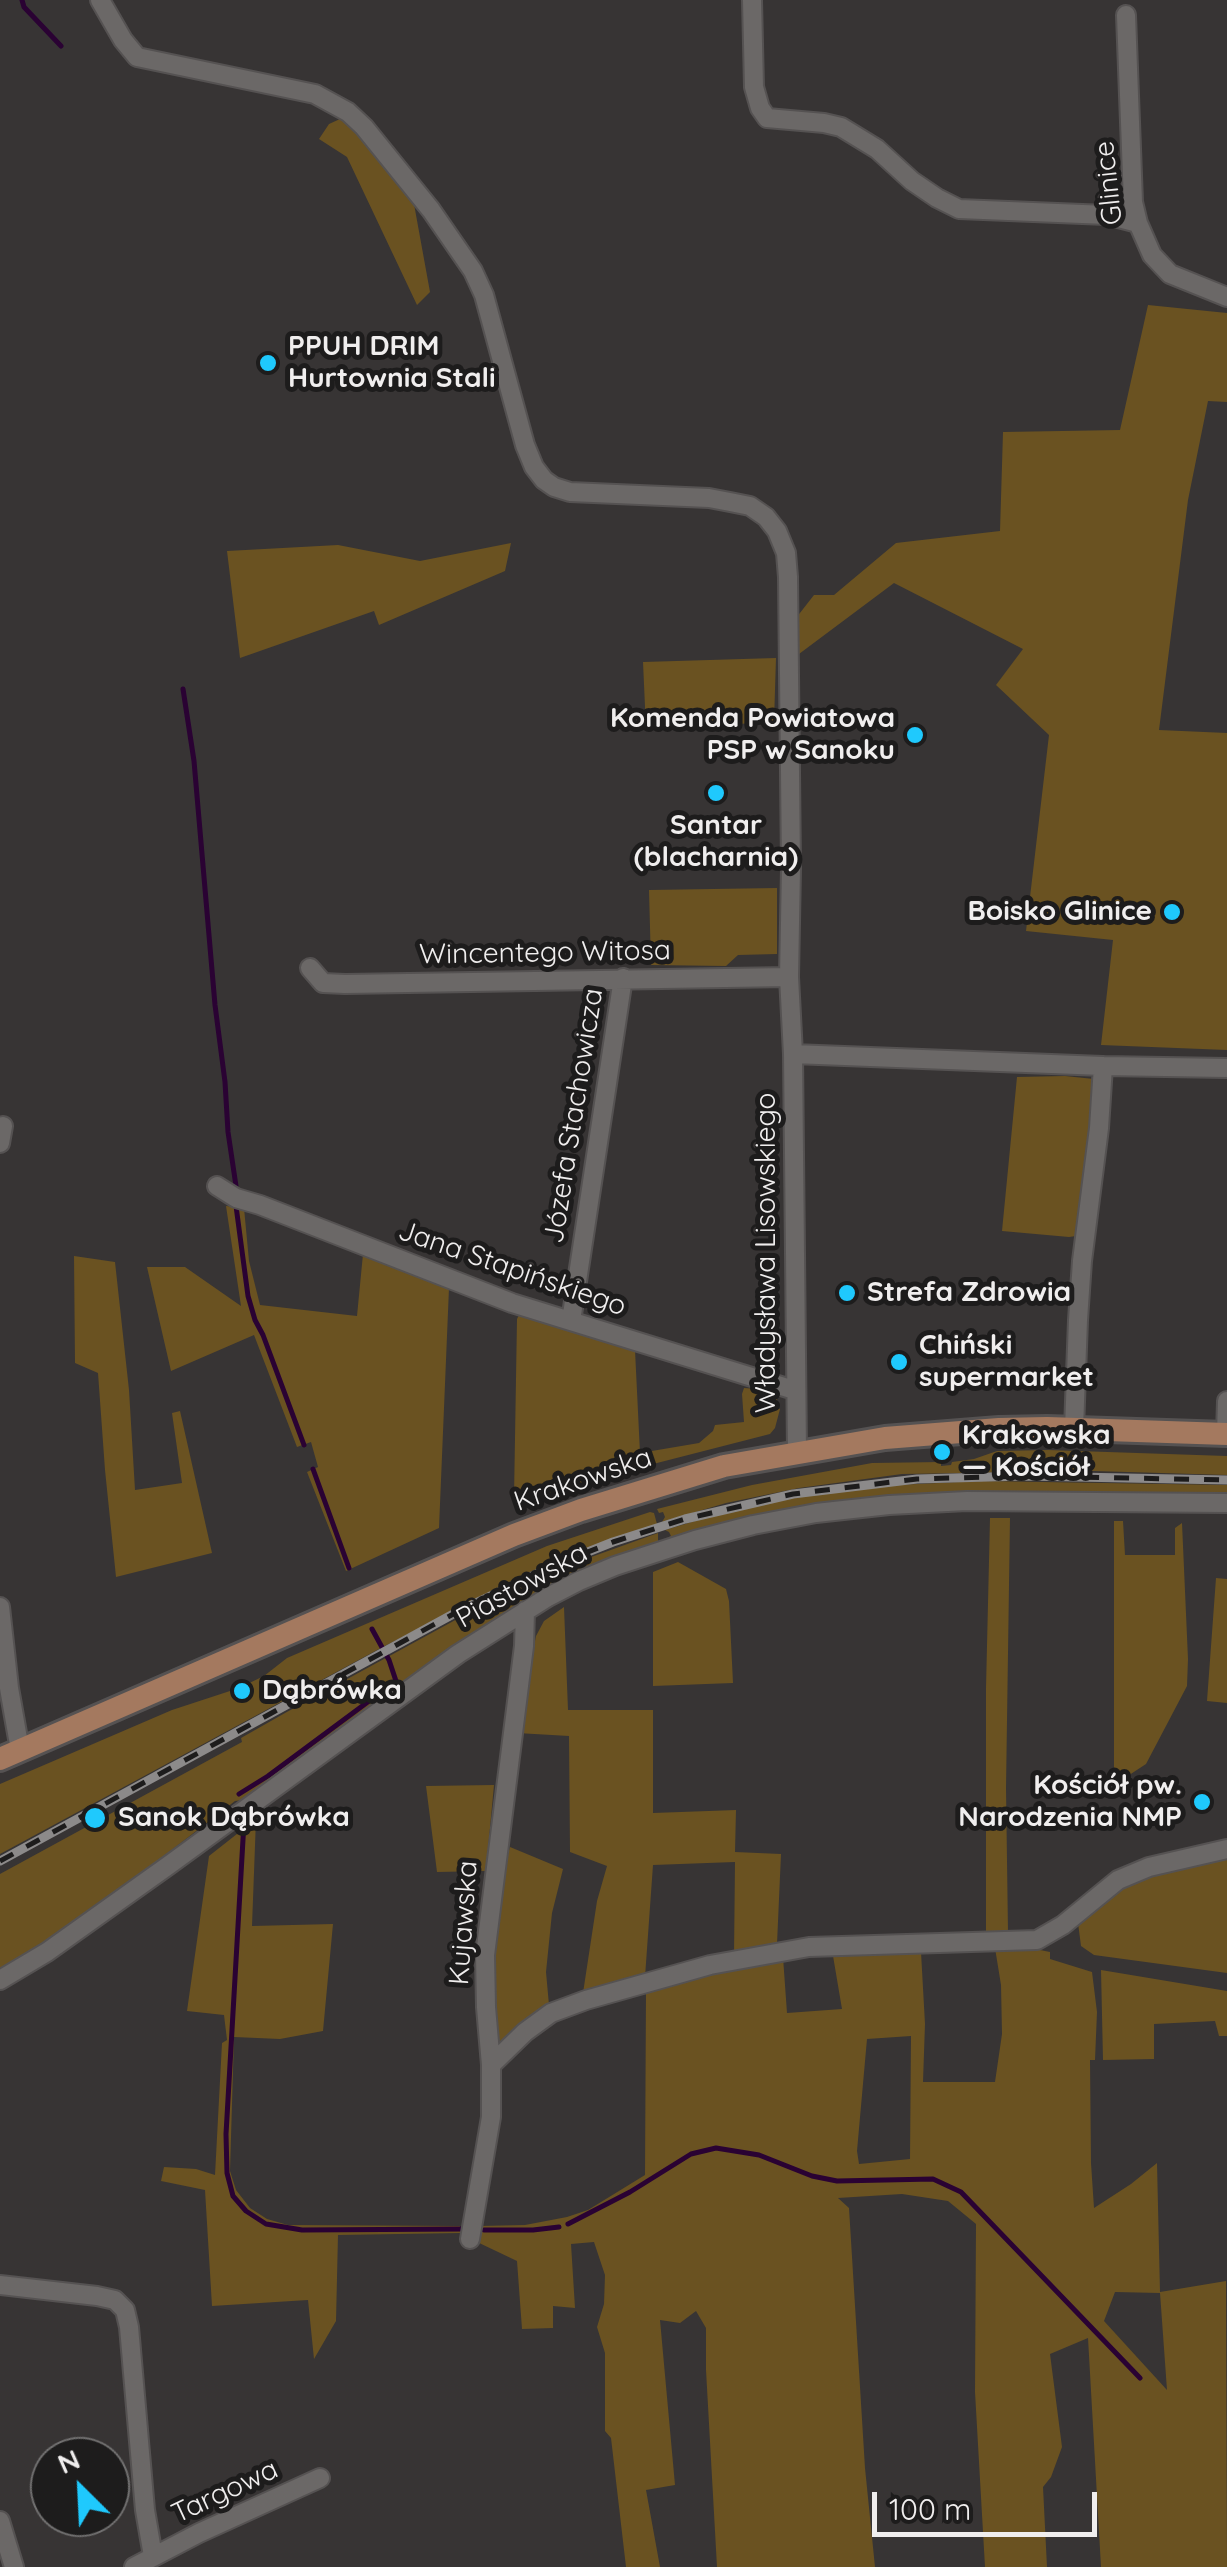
<!DOCTYPE html>
<html>
<head>
<meta charset="utf-8">
<style>
	body { margin:0 }
	#map { position:relative; width:1227px; height:2567px; overflow:hidden; background:#373434; font-family:Quicksand,sans-serif }
	canvas { display:block }
	.north { position:absolute; left:30px; top:2437px; width:100px; height:100px; box-sizing:border-box; background:#1d1c1c; border:2px solid #717070; border-radius:50%; rotate:336deg; font-size:28px; font-weight:700; line-height:40px; text-align:center; color:#f0eeee }
	.north::after { content:''; display:block; margin:auto; width:35px; height:45px; background:#1fc9fd; clip-path:polygon(50% 0,100% 100%,50% 72%,0 100%) }
	.scale { position:absolute; left:872px; top:2492px; width:225px; height:45px; box-sizing:border-box; border:5px solid #f0eeee; border-top:0; padding-left:12px; font-size:30px; line-height:35px; white-space:nowrap; color:#f0eeee; -webkit-text-stroke:8px #1d1c1c; paint-order:stroke }
</style>
</head>
<body>
<div id="map">
<canvas width="1227" height="2567"></canvas>
<div class="north">N</div>
<div class="scale">100 m</div>
</div>
<script>
const ctx = document.querySelector('canvas').getContext('2d');
ctx.lineJoin = 'round';
function fillPath(path, color) { ctx.fillStyle = color; ctx.fill(path, 'evenodd'); }
const toPath = rows => new Path2D(rows.map(r => 'M' + r).join(''));
function stroke(path, color, width, dash) { ctx.strokeStyle = color; ctx.lineWidth = width; ctx.lineCap = dash ? 'butt' : 'round'; ctx.setLineDash(dash || []); ctx.stroke(path); }
function write(font, color, halo, rows, align = 'center') {
  ctx.font = font + ' Quicksand,sans-serif'; ctx.lineWidth = 10; ctx.setLineDash([]); ctx.textBaseline = 'middle'; ctx.strokeStyle = halo; ctx.fillStyle = color; for (const [text, x, y, turn = 0] of rows) {
    ctx.save(); ctx.translate(x, y); ctx.rotate((+turn || 0) * Math.PI / 180); ctx.textAlign = isNaN(turn) ? turn : align; if (halo) ctx.strokeText(text, 0, 0); ctx.fillText(text, 0, 0); ctx.restore();
  }
}
fillPath(toPath([
	[340,119,354,126,414,204,430,292,417,305,347,157,319,139,329,124],
	[1148,305,1227,313,1227,402,1208,401,1188,500,1159,730,1227,733,1227,1050,1101,1045,1113,940,1026,931,1049,735,996,685,1023,649,894,583,799,654,796,618,814,595,834,595,896,543,1000,531,1003,432,1120,430],
	[511,543,505,571,379,625,374,611,240,658,227,551,338,545,420,561],
	[776,658,774,722,646,729,643,662],
	[777,888,777,954,738,955,726,966,651,965,649,890],
	[1065,1076,1094,1079,1097,1087,1076,1236,1069,1237,1002,1231,1017,1077],
	[226,1206,244,1208,249,1261,260,1305,357,1316,363,1254,449,1288,439,1528,346,1571,307,1472,318,1467,311,1442,297,1447,254,1335,171,1371,147,1267,185,1267,241,1306],
	[74,1256,115,1262,129,1390,135,1490,182,1483,172,1413,180,1411,212,1553,116,1577,105,1470,98,1373,75,1363],
	[525,1314,635,1350,640,1453,699,1443,713,1431,715,1425,744,1422,742,1394,744,1388,772,1390,777,1395,777,1408,780,1409,775,1428,770,1434,622,1472,516,1509,514,1497,517,1319,519,1315],
	[1048,1450,1227,1456,1227,1475,1094,1471,902,1474,799,1488,726,1503,662,1522,665,1517,663,1512,659,1513,657,1509,752,1485,872,1463,941,1462,941,1466,951,1465,952,1462,974,1459,997,1451],
	[981,1481,1227,1485,1227,1496,1012,1493,665,1542,665,1539,671,1536,669,1532,665,1530,722,1513,798,1497,896,1485],
	[650,1512,654,1513,657,1524,556,1560,519,1577,379,1649,0,1854,0,1784,172,1710,233,1690,238,1699,246,1695,243,1686,264,1676,287,1658,547,1546],
	[990,1518,1010,1518,1006,1788,1008,1932,986,1936,986,1688],
	[1114,1521,1123,1521,1125,1555,1175,1555,1175,1528,1182,1523,1188,1659,1187,1686,1146,1764,1114,1785],
	[658,1533,658,1545,554,1585,466,1637,243,1800,235,1801,107,1900,20,1958,0,1969,0,1874,242,1742,241,1738,285,1713,481,1606,569,1565],
	[678,1562,726,1589,729,1601,733,1683,653,1686,653,1572],
	[1216,1578,1227,1579,1227,1703,1207,1701],
	[564,1607,568,1710,653,1710,653,1813,736,1810,735,1852,781,1854,777,1944,734,1956,735,1862,653,1865,645,1977,583,1993,597,1901,607,1866,570,1852,569,1736,517,1733,536,1636,544,1621],
	[494,1785,486,1871,437,1872,426,1786],
	[256,1819,252,1926,333,1924,323,2031,280,2039,234,2037,230,2171,236,2190,250,2208,267,2219,288,2225,460,2226,461,2233,338,2235,336,2321,314,2359,308,2300,212,2306,205,2190,161,2181,164,2167,196,2169,215,2175,222,2043,227,2040,224,2015,187,2011,209,1856],
	[510,1847,563,1869,552,1913,546,1972,549,2005,510,2037,500,2041,494,2037,490,1996,499,1888],
	[1227,1853,1227,1973,1094,1955,1081,1946,1078,1923,1086,1910,1133,1880],
	[995,1948,1030,1948,1050,1952,1050,1959,1092,1972,1097,2012,1095,2060,1090,2060,1091,2163,1094,2208,1131,2184,1157,2163,1160,2292,1226,2281,1227,2567,1101,2567,1088,2338,1050,2354,1062,2447,1051,2477,1043,2487,1047,2567,985,2567,975,2392,976,2224,948,2201,902,2194,838,2198,849,2208,865,2468,875,2567,717,2567,706,2370,706,2328,696,2311,680,2323,660,2320,675,2485,646,2490,660,2567,626,2567,611,2438,605,2431,605,2353,597,2327,604,2304,605,2275,594,2242,571,2244,575,2308,553,2306,553,2328,522,2329,517,2261,475,2241,479,2226,525,2225,567,2217,588,2210,645,2175,646,1991,650,1988,783,1957,787,2013,842,2009,832,1950,921,1952,925,2024,923,2082,995,2082,1002,2034,1001,1985],
	[911,2036,910,2159,859,2164,857,2151,867,2039],
	[1115,2292,1160,2293,1167,2390,1104,2321],
	[1101,1970,1227,1991,1227,2036,1219,2036,1215,2021,1154,2024,1154,2059,1103,2060]
]), '#6a5221');
stroke(toPath([
	[22,0,24,7,61,46],
	[183,689,194,761,215,1005,225,1082,228,1132,236,1186],
	[236,1206,248,1296,255,1320,263,1335,304,1445],
	[313,1469,349,1568],
	[239,1794,268,1776,396,1681,389,1660,372,1629],
	[244,1822,226,2134,227,2173,233,2196,246,2211,266,2224,302,2230,462,2229],
	[568,2224,630,2192,691,2154,716,2148,759,2155,812,2176,837,2181,933,2179,961,2192,1140,2378],
	[484,2230,533,2230,559,2227]
]), '#2a0233', 5);
const minor = toPath([
	[100,0,123,40,137,57,315,94,348,112,364,127,431,210,473,271,484,295,525,445,534,467,544,480,554,487,570,492,709,498,730,502,750,506,766,517,777,531,786,553,788,577,791,868,789,977,793,1054,797,1452],
	[752,0,754,87,760,108,767,118,824,123,841,127,877,149,912,181,937,198,959,209,1107,215,1138,223],
	[1126,15,1133,202,1138,223,1152,255,1170,274,1227,297],
	[310,968,323,983,345,984,789,977],
	[793,1054,1103,1066,1227,1068],
	[0,1143,3,1126],
	[217,1186,236,1198,260,1205,512,1303,794,1390],
	[571,1321,623,978],
	[1074,1429,1078,1320,1082,1261,1099,1128,1103,1066],
	[1226,1434,1227,1401],
	[0,1607,9,1688,20,1750],
	[0,1980,47,1952,169,1865,458,1654,548,1597,579,1581,615,1566,695,1540,753,1525,816,1513,889,1505,967,1501,1227,1503],
	[491,2065,525,2032,551,2013,586,2000,710,1965,809,1947,1037,1940,1063,1925,1118,1880,1149,1867,1227,1849],
	[470,2239,491,2117,491,2065,486,2007,485,1955,524,1646,525,1611],
	[0,2285,97,2296,115,2300,125,2310,129,2327,145,2510,153,2556],
	[0,2521,14,2567],
	[134,2567,199,2533,320,2478]
]);
const major = toPath([
	[0,1759,514,1535,581,1510,724,1466,885,1438,999,1429,1047,1428,1227,1434]
]);
stroke(minor, '#555252', 22);
stroke(major, '#555252', 28);
stroke(minor, '#6b6867', 18);
stroke(major, '#a4795f', 22);
const rail = toPath([
	[0,1861,457,1612,555,1565,613,1542,685,1519,793,1494,917,1479,1025,1476,1227,1480]
]);
stroke(rail, '#8c8a8a', 9);
stroke(rail, '#1d1c1c', 5, [15]);
for (const [x, y, r, color] of [
	[268,363,10,"#1fc9fd"],
	[915,735,10,"#1fc9fd"],
	[716,793,10,"#1fc9fd"],
	[1172,912,10,"#1fc9fd"],
	[847,1293,10,"#1fc9fd"],
	[899,1362,10,"#1fc9fd"],
	[942,1452,10,"#1fc9fd"],
	[242,1691,10,"#1fc9fd"],
	[1202,1802,10,"#1fc9fd"],
	[95,1818,12,"#1fc9fd"]
]) { const dot = new Path2D(); dot.arc(x, y, r, 0, 2 * Math.PI); ctx.fillStyle = color; ctx.fill(dot); stroke(dot, '#1d1c1c', 4); }
write('28px', '#f0eeee', '#1d1c1c', [
	["Glinice",1109,183,-96],
	["Wincentego Witosa",545,953,-1],
	["Józefa Stachowicza",574,1116,-81],
	["Władysława Lisowskiego",767,1253,-90],
	["Jana Stapińskiego",512,1269,19],
	["Krakowska",583,1480,-19],
	["Piastowska",522,1586,-29],
	["Kujawska",464,1923,-86],
	["Targowa",225,2492,-25]
]);
write('bold 28px', '#f0eeee', '#1d1c1c', [
	["PPUH DRIM",288,347],
	["Hurtownia Stali",288,379],
	["Komenda Powiatowa",895,719,"right"],
	["PSP w Sanoku",895,751,"right"],
	["Santar",716,826,"center"],
	["(blacharnia)",716,858,"center"],
	["Boisko Glinice",1152,912,"right"],
	["Strefa Zdrowia",867,1293],
	["Chiński",919,1346],
	["supermarket",919,1378],
	["Krakowska",962,1436],
	["— Kościół",962,1468],
	["Dąbrówka",262,1691],
	["Kościół pw.",1182,1786,"right"],
	["Narodzenia NMP",1182,1818,"right"],
	["Sanok Dąbrówka",118,1818]
], 'left');
</script>
</body>
</html>
